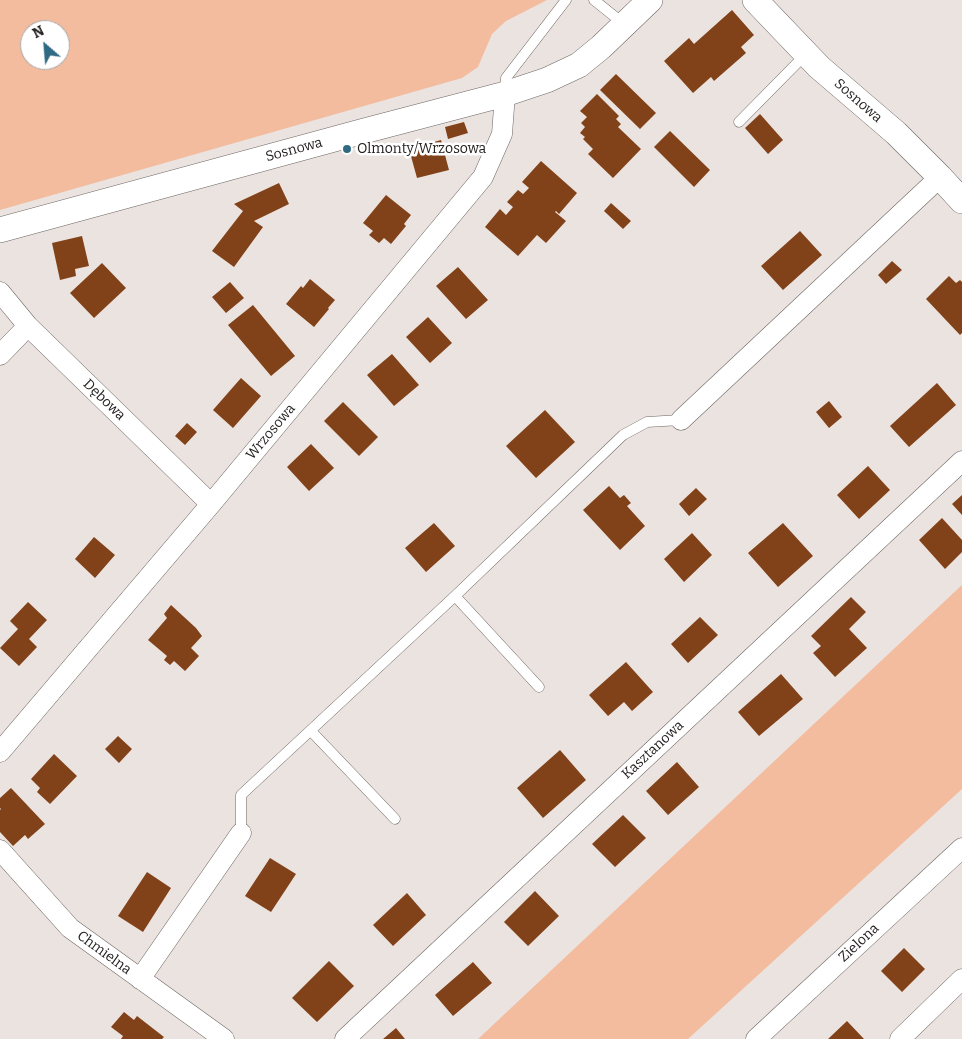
<!DOCTYPE html>
<html>
<head>
<meta charset="utf-8">
<style>
	body { margin:0 }
	#map { position:relative; width:962px; height:1039px; overflow:hidden; background:#ebe3df; font-family:Bitter,serif }
	canvas { display:block }
	.north { position:absolute; left:20px; top:20px; width:50px; height:50px; box-sizing:border-box; background:#fff; border:1px solid #a7a6a5; border-radius:50%; rotate:333deg; font-size:14px; font-weight:700; line-height:20px; text-align:center; color:#23201f }
	.north::after { content:''; display:block; margin:auto; width:18px; height:22px; background:#306983; clip-path:polygon(50% 0,100% 100%,50% 72%,0 100%) }
</style>
</head>
<body>
<div id="map">
<canvas width="962" height="1039"></canvas>
<div class="north">N</div>
</div>
<script>
const ctx = document.querySelector('canvas').getContext('2d');
ctx.lineJoin = 'round';
function fillPath(path, color) { ctx.fillStyle = color; ctx.fill(path, 'evenodd'); }
const toPath = rows => new Path2D(rows.map(r => 'M' + r).join(''));
function stroke(path, color, width, dash) { ctx.strokeStyle = color; ctx.lineWidth = width; ctx.lineCap = dash ? 'butt' : 'round'; ctx.setLineDash(dash || []); ctx.stroke(path); }
function write(font, color, halo, rows, align = 'center') {
  ctx.font = font + ' Bitter,serif'; ctx.lineWidth = 5; ctx.setLineDash([]); ctx.textBaseline = 'middle'; ctx.strokeStyle = halo; ctx.fillStyle = color; for (const [text, x, y, turn = 0] of rows) {
    ctx.save(); ctx.translate(x, y); ctx.rotate((+turn || 0) * Math.PI / 180); ctx.textAlign = isNaN(turn) ? turn : align; if (halo) ctx.strokeText(text, 0, 0); ctx.fillText(text, 0, 0); ctx.restore();
  }
}
fillPath(toPath([
	[0,0,547,0,506,21,492,34,478,67,462,78,0,210],
	[30,30,60,30,60,60,30,60],
	[962,585,962,789,688,1039,478,1039]
]), '#f3bc9e');
fillPath(toPath([
	[732,10,754,35,741,47,746,53,714,81,711,77,693,93,664,61,689,38,694,44],
	[616,74,656,113,640,129,600,90],
	[597,94,619,116,616,119,621,124,618,127,641,149,613,178,588,154,593,149,583,139,585,137,580,133,585,127,581,123,587,117,580,111],
	[760,114,783,140,768,154,745,128],
	[464,122,468,133,448,139,445,127],
	[670,131,710,170,694,187,654,147],
	[441,140,449,170,417,178,409,149],
	[541,161,577,193,559,214,556,211,555,212,566,221,546,243,537,235,518,256,485,227,500,209,506,215,513,207,507,202,518,190,523,194,529,188,522,182],
	[279,183,289,204,254,221,263,227,234,267,212,251,243,211,234,204],
	[386,195,411,215,404,224,406,226,391,244,384,238,379,243,369,235,373,231,363,223],
	[611,203,631,221,623,229,604,211],
	[800,231,822,255,783,290,761,266],
	[82,236,89,266,75,269,76,276,60,280,52,243],
	[892,261,902,270,886,284,878,275],
	[102,263,126,288,94,318,70,293],
	[458,267,488,300,466,319,436,286],
	[949,276,956,283,960,280,962,282,962,333,960,335,926,299],
	[310,279,335,300,328,308,329,309,314,327,286,304,301,286,303,288],
	[230,282,244,298,226,313,212,297],
	[253,305,295,356,271,376,228,325],
	[428,317,452,343,430,363,406,337],
	[392,354,419,385,394,406,367,375],
	[241,378,261,396,233,428,213,410],
	[937,383,956,405,909,447,890,426],
	[829,401,842,417,829,428,816,412],
	[343,402,378,437,359,456,324,421],
	[545,410,575,442,536,478,506,446],
	[187,423,197,432,185,445,175,436],
	[311,444,334,468,309,491,287,467],
	[868,466,890,490,859,519,837,495],
	[609,486,620,498,624,495,631,503,627,506,645,526,620,550,583,510],
	[696,488,707,499,689,516,679,504],
	[962,495,962,515,952,504],
	[942,518,962,540,962,552,945,569,919,540],
	[434,523,455,546,426,572,405,548],
	[783,523,813,556,778,587,748,553],
	[692,533,712,555,684,582,664,559],
	[94,537,115,555,95,578,75,559],
	[851,597,866,612,849,629,867,648,835,677,813,653,821,646,811,636],
	[28,602,47,620,29,639,37,647,19,666,0,648,18,629,10,621],
	[171,605,196,628,202,636,191,648,199,656,185,671,174,661,170,665,164,660,167,656,148,640,167,618,164,614],
	[700,617,718,635,688,663,671,644],
	[626,662,653,692,632,711,624,702,608,716,589,695],
	[781,674,803,699,759,736,738,712],
	[118,736,132,749,119,763,105,749],
	[560,750,586,780,543,818,517,788],
	[54,754,77,776,50,804,37,792,40,788,31,779],
	[677,762,699,787,668,815,646,791],
	[11,788,45,824,28,839,25,835,13,846,0,832,0,810,1,809,0,808,0,798],
	[623,815,646,838,615,867,592,844],
	[270,858,296,874,271,912,245,896],
	[147,872,171,888,143,932,118,916],
	[535,891,559,916,528,946,504,922],
	[407,893,426,915,393,946,373,925],
	[904,948,925,969,902,992,881,971],
	[329,961,354,986,317,1022,292,998],
	[473,962,492,983,453,1016,435,995],
	[124,1012,134,1020,137,1016,164,1037,162,1039,121,1039,123,1036,111,1027],
	[847,1021,864,1039,828,1039],
	[396,1028,405,1039,383,1039]
]), '#824219');
const service = toPath([
	[594,0,624,24],
	[505,94,506,78,566,0],
	[739,122,807,53],
	[455,596,539,687],
	[311,731,395,819],
	[241,833,241,795,455,596,623,435,647,422,681,420]
]);
const minor = toPath([
	[0,292,28,326,211,504],
	[0,355,28,326],
	[681,420,940,177],
	[0,752,211,504,483,177,502,134,505,94],
	[0,850,70,928,224,1039],
	[140,979,241,833],
	[345,1039,962,461],
	[756,1039,962,848],
	[900,1039,962,979]
]);
const tertiary = toPath([
	[755,0,819,67,896,133,940,177,962,201],
	[0,230,364,131,505,94,547,80,579,65,601,47,650,0]
]);
stroke(service, '#6d6663', 11);
stroke(minor, '#6d6663', 21);
stroke(tertiary, '#6d6663', 26);
stroke(service, '#fff', 10);
stroke(minor, '#fff', 20);
stroke(tertiary, '#fff', 25);
for (const [x, y, r, color] of [
	[347,149,5,"#306983"]
]) { const dot = new Path2D(); dot.arc(x, y, r, 0, 2 * Math.PI); ctx.fillStyle = color; ctx.fill(dot); stroke(dot, '#fff', 2); }
write('14px', '#23201f', '#fff', [
	["Sosnowa",858,101,41],
	["Sosnowa",294,150,-15],
	["Dębowa",104,400,44],
	["Wrzosowa",271,432,-50],
	["Kasztanowa",653,750,-43],
	["Zielona",859,943,-43],
	["Chmielna",104,953,36]
]);
write('14px', '#23201f', '#fff', [
	["Olmonty/Wrzosowa",357,149]
], 'left');
</script>
</body>
</html>
